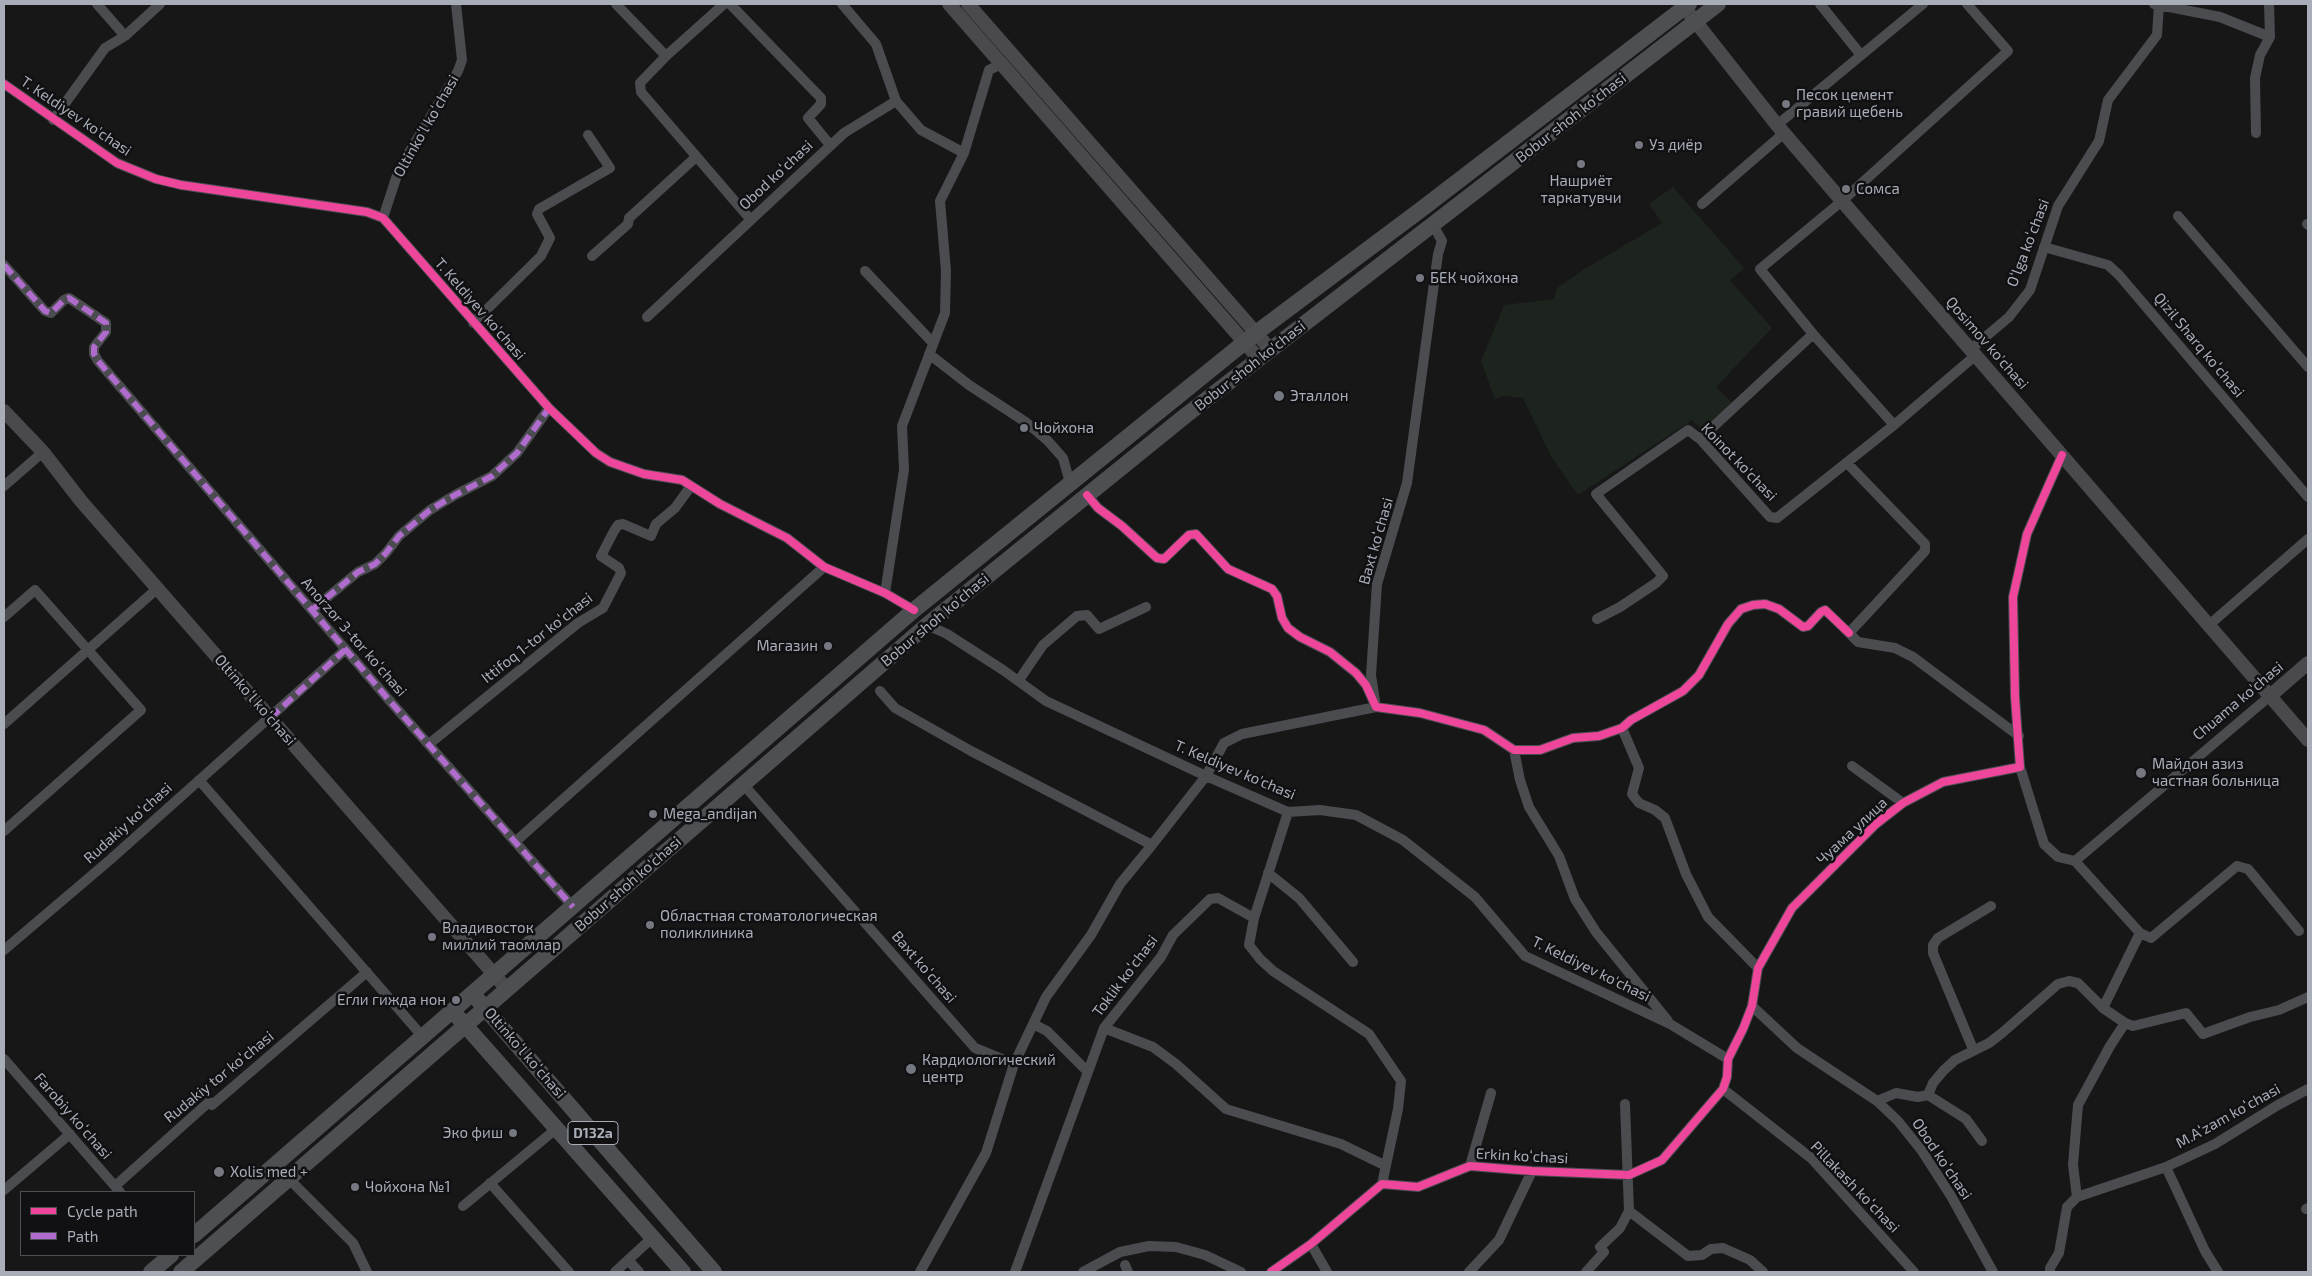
<!DOCTYPE html>
<html>
<head>
<meta charset="utf-8">
<style>
	body { margin:0 }
	#map { position:relative; width:2312px; height:1276px; overflow:hidden; background:#171717; font-family:"Exo 2",sans-serif }
	canvas { display:block }
	.frame { position:absolute; inset:0; border:5px solid #a8adb8; pointer-events:none }
	.legend { position:absolute; left:20px; top:1191px; width:175px; height:65px; box-sizing:border-box; background:#111113; border:1px solid #4d4f55; margin:0; padding:6px 9px; list-style:none; font-size:15px; color:#a8adb8 }
	.legend li { display:flex; align-items:center; gap:10px; height:25px }
	.legend b { width:25px; border:1px solid #4d4f55 }
</style>
</head>
<body>
<div id="map">
<canvas width="2312" height="1276"></canvas>
<div class="frame"></div>
<ul class="legend">
<li><b style="height:6px;background:#ed469a"></b>Cycle path</li>
<li><b style="height:6px;background:#b06ccc"></b>Path</li>
</ul>
</div>
<script>
const ctx = document.querySelector('canvas').getContext('2d');
ctx.lineJoin = 'round';
function fillPath(path, color) { ctx.fillStyle = color; ctx.fill(path, 'evenodd'); }
const toPath = rows => new Path2D(rows.map(r => 'M' + r).join(''));
function stroke(path, color, width, dash) { ctx.strokeStyle = color; ctx.lineWidth = width; ctx.lineCap = dash ? 'butt' : 'round'; ctx.setLineDash(dash || []); ctx.stroke(path); }
function write(font, color, halo, rows, align = 'center') {
  ctx.font = font + ' "Exo 2",sans-serif'; ctx.lineWidth = 5; ctx.setLineDash([]); ctx.textBaseline = 'middle'; ctx.strokeStyle = halo; ctx.fillStyle = color; for (const [text, x, y, turn = 0] of rows) {
    ctx.save(); ctx.translate(x, y); ctx.rotate((+turn || 0) * Math.PI / 180); ctx.textAlign = isNaN(turn) ? turn : align; if (halo) ctx.strokeText(text, 0, 0); ctx.fillText(text, 0, 0); ctx.restore();
  }
}
fillPath(toPath([
	[1673,187,1744,268,1730,280,1772,328,1716,387,1734,405,1704,432,1692,420,1578,495,1552,458,1523,398,1504,396,1495,399,1481,361,1504,305,1554,299,1557,288,1583,270,1662,223,1649,204]
]), '#1d241e');
stroke(toPath([
	[97,4,125,36],
	[616,4,666,56,724,4],
	[730,4,821,98,821,104,808,118,830,145],
	[842,4,876,44,896,101,921,130,964,153],
	[1820,4,1861,55],
	[2154,4,2220,17,2270,37,2269,4],
	[666,56,640,83,641,92,751,220],
	[4,84,117,163,156,179,181,185,367,212,383,218,549,408,596,453,610,462,644,474,682,480,720,504,787,538,824,567,885,593,914,610],
	[53,120,105,48,125,36,160,4],
	[1777,125,1923,4],
	[2256,133,2255,78,2260,55,2270,37],
	[1702,204,1784,133],
	[2178,216,2308,367],
	[383,218,399,169,458,71,462,60,456,4],
	[2307,224,2308,225],
	[2044,247,2108,265,2119,275,2308,497],
	[592,256,628,224,629,218,696,157],
	[4,265,45,311,51,313,64,300,69,298,106,323,106,332,94,347,94,354,98,361,389,700,573,907],
	[865,271,933,343],
	[647,317,844,133,896,101],
	[473,323,541,256,550,238,537,214,539,209,610,168,588,135],
	[1971,349,2009,317,2030,290,2058,206,2099,141,2108,100,2157,35,2159,4],
	[929,354,969,385,1027,423,1048,441,1063,458,1070,483],
	[1894,425,1813,334,1760,269,1842,201,2008,51,1967,4],
	[1700,439,1813,334],
	[1847,463,1925,544,1925,551,1849,633,1858,642,1895,648,1913,657,2019,736],
	[4,486,43,452],
	[1087,495,1098,508,1122,526,1157,558,1164,559,1189,535,1196,534,1228,569,1272,589,1277,596,1282,618,1288,628,1300,637,1330,652,1356,673,1366,685,1376,707,1420,713,1484,730,1514,750,1540,750,1573,738,1599,736,1622,728,1631,720,1683,691,1699,675,1728,624,1741,609,1753,605,1765,604,1779,609,1803,627,1808,626,1821,612,1825,610,1849,633],
	[885,593,904,470,902,426,945,313,946,271,940,201,964,153,989,70,1001,64],
	[312,610,358,572,375,564,386,553,399,536,430,510,455,495,492,476,517,453,549,408],
	[4,617,35,590,141,710,4,831],
	[1597,619,1620,607,1656,583,1663,576,1596,494,1688,430,1700,439,1770,517,1777,518,1894,425,1976,355],
	[927,625,947,634,1003,670,1046,701,1206,776,1288,812,1320,810,1356,815,1403,840,1475,897,1525,956,1670,1024,1728,1059],
	[2209,625,2308,539],
	[1019,680,1043,645,1077,616,1087,615,1099,629,1146,607],
	[880,691,895,708,971,751,1152,845,1120,884,1091,935,1046,997,1014,1064,986,1153,920,1272],
	[4,724,158,588],
	[1622,728,1639,768,1632,794,1635,798,1639,803,1655,810,1665,818,1686,874,1708,917,1758,968],
	[429,744,578,623,603,608,621,573,619,568,601,556,614,531,618,525,623,524,651,536,656,524,675,508,691,486],
	[1514,750,1520,780,1529,807,1559,856,1575,899,1596,932,1668,1021],
	[1852,766,1903,803],
	[2020,767,2044,844,2058,857,2075,861,2140,933,2151,938,2237,866,2248,869,2299,931],
	[199,780,423,1037],
	[743,784,975,1048,1014,1064],
	[1288,812,1254,918,1249,945,1260,959,1273,971,1369,1034,1401,1081,1398,1109,1382,1184],
	[515,842,824,567],
	[1152,845,1206,776,1224,743,1242,734,1376,707,1371,675,1377,584,1407,483,1438,254,1442,241,1433,225],
	[2075,861,2270,696],
	[1268,873,1299,898,1353,962],
	[4,950,111,859,345,650],
	[1752,1006,1797,1048,1877,1101,1898,1121,1922,1151,1951,1196,1993,1272],
	[2103,1008,2140,933],
	[2125,1023,2133,1026,2186,1013,2203,1034,2250,1017,2279,1010,2308,997],
	[1033,1024,1047,1031,1087,1071],
	[1104,1028,1153,1047,1176,1064,1226,1109,1341,1144,1386,1166],
	[1973,1049,1933,953,1933,945,1938,938,1991,906],
	[4,1059,120,1192],
	[1723,1089,1811,1158,1914,1272],
	[1928,1095,1966,1119,1982,1141],
	[1877,1101,1896,1093,1918,1097,1928,1095,1933,1083,1944,1070,1955,1060,1989,1043,2002,1033,2058,984,2069,981,2078,983,2103,1008,2125,1023,2110,1046,2078,1105,2073,1165,2077,1197],
	[1625,1104,1629,1211,1688,1256,1702,1255,1711,1249,1723,1248,1750,1260,1763,1272],
	[1470,1166,1491,1093],
	[2166,1167,2205,1251,2218,1272],
	[288,1178,353,1243,367,1272],
	[490,1183,569,1272],
	[115,1186,209,1102,212,1105,367,972],
	[4,1190,70,1134],
	[463,1206,556,1129],
	[2306,1209,2308,1208],
	[1311,1244,1327,1272],
	[628,1260,639,1272],
	[1125,1265,1128,1272],
	[615,1272,652,1238],
	[1015,1272,1104,1028,1161,957,1173,935,1210,899,1218,898,1254,918],
	[1083,1272,1120,1252,1149,1246,1176,1247,1205,1255,1241,1272],
	[1271,1272,1311,1244,1382,1184,1418,1187,1470,1166,1532,1171,1629,1175,1662,1160,1723,1089,1727,1077,1728,1059,1743,1029,1752,1006,1758,968,1792,908,1876,824,1903,803,1943,782,2020,767,2015,697,2013,597,2027,534,2062,455],
	[1469,1272,1499,1240,1532,1171],
	[1586,1272,1604,1252,1600,1247,1620,1228,1629,1211],
	[2050,1272,2050,1268,2059,1253,2067,1207,2077,1197,2166,1167,2215,1144,2278,1105,2308,1089]
]), '#4b4c50', 10);
stroke(toPath([
	[949,4,1259,359],
	[968,4,1270,349],
	[1684,7,1777,125,1842,201,2308,740],
	[4,411,43,452,81,501,506,988],
	[2270,696,2308,663]
]), '#4a4a4e', 14);
stroke(toPath([
	[478,1000,714,1272],
	[457,1016,683,1272],
	[194,1235,914,610,1256,333,1423,208,1689,4],
	[151,1272,171,1255],
	[181,1272,927,625,1185,416,1718,4]
]), '#4d4f52', 16);
stroke(toPath([
	[4,265,45,311,51,313,64,300,69,298,106,323,106,332,94,347,94,354,98,361,389,700,573,907],
	[312,610,358,572,375,564,386,553,399,536,430,510,455,495,492,476,517,453,549,408],
	[270,718,345,650]
]), '#b06ccc', 6, [12, 6]);
stroke(toPath([
	[4,84,117,163,156,179,181,185,367,212,383,218,549,408,596,453,610,462,644,474,682,480,720,504,787,538,824,567,885,593,914,610],
	[1087,495,1098,508,1122,526,1157,558,1164,559,1189,535,1196,534,1228,569,1272,589,1277,596,1282,618,1288,628,1300,637,1330,652,1356,673,1366,685,1376,707,1420,713,1484,730,1514,750,1540,750,1573,738,1599,736,1622,728,1631,720,1683,691,1699,675,1728,624,1741,609,1753,605,1765,604,1779,609,1803,627,1808,626,1821,612,1825,610,1849,633],
	[1271,1272,1311,1244,1382,1184,1418,1187,1470,1166,1532,1171,1629,1175,1662,1160,1723,1089,1727,1077,1728,1059,1743,1029,1752,1006,1758,968,1792,908,1876,824,1903,803,1943,782,2020,767,2015,697,2013,597,2027,534,2062,455]
]), '#ed469a', 8);
for (const [x, y, r, color] of [
	[1786,104,5,"#757880"],
	[1639,145,5,"#757880"],
	[1581,164,5,"#757880"],
	[1846,189,5,"#757880"],
	[1420,278,5,"#757880"],
	[1279,396,6,"#757880"],
	[1024,428,5,"#757880"],
	[828,646,5,"#757880"],
	[2141,773,6,"#757880"],
	[653,814,5,"#757880"],
	[650,925,5,"#757880"],
	[432,937,5,"#757880"],
	[456,1000,5,"#757880"],
	[911,1069,6,"#757880"],
	[513,1133,5,"#757880"],
	[219,1172,6,"#757880"],
	[355,1187,5,"#757880"]
]) { const dot = new Path2D(); dot.arc(x, y, r, 0, 2 * Math.PI); ctx.fillStyle = color; ctx.fill(dot); stroke(dot, '#111113', 2); }
for (const [x, y, w] of [
	[593,1133,50]
]) { const box = new Path2D(); box.roundRect(x - w / 2, y - 11.5, w, 23, 4); ctx.fillStyle = '#111113'; ctx.fill(box); stroke(box, '#a8adb8', 1); }
write('bold 14px', '#a8adb8', null, [
	["D132a",593,1133]
]);
write('15px', '#a8adb8', '#111113', [
	["Песок цемент",1796,95],
	["гравий щебень",1796,112],
	["Уз диёр",1649,145],
	["Нашриёт",1581,181,"center"],
	["таркатувчи",1581,198,"center"],
	["Сомса",1856,189],
	["БЕК чойхона",1430,278],
	["Эталлон",1290,396],
	["Чойхона",1034,428],
	["Магазин",818,646,"right"],
	["Майдон азиз",2152,764],
	["частная больница",2152,781],
	["Mega_andijan",663,814],
	["Областная стоматологическая",660,916],
	["поликлиника",660,933],
	["Владивосток",442,928],
	["миллий таомлар",442,945],
	["Егли гижда нон",446,1000,"right"],
	["Кардиологический",922,1060],
	["центр",922,1077],
	["Эко фиш",503,1133,"right"],
	["Xolis med +",230,1172],
	["Чойхона №1",365,1187]
], 'left');
write('15px', '#a8adb8', '#111113', [
	["T. Keldiyev ko'chasi",76,116,34],
	["Bobur shoh ko'chasi",1571,118,-38],
	["Oltinkoʻl koʻchasi",426,126,-60],
	["Obod koʻchasi",776,175,-43],
	["Oʻlga koʻchasi",2028,243,-69],
	["T. Keldiyev ko'chasi",480,309,49],
	["Qosimov ko'chasi",1987,343,49],
	["Qizil Sharq koʻchasi",2199,345,50],
	["Bobur shoh ko'chasi",1250,366,-38],
	["Koinot ko'chasi",1739,462,46],
	["Baxt koʻchasi",1376,541,-74],
	["Bobur shoh ko'chasi",935,620,-40],
	["Anorzor 3-tor koʻchasi",354,637,49],
	["Ittifoq 1-tor koʻchasi",537,638,-38],
	["Oltinkoʻl koʻchasi",255,700,49],
	["Chuama ko'chasi",2238,701,-40],
	["T. Keldiyev ko'chasi",1235,770,23],
	["Rudakiy koʻchasi",128,823,-42],
	["Чуама улица",1852,831,-43],
	["Bobur shoh ko'chasi",628,884,-41],
	["Baxt koʻchasi",924,967,49],
	["T. Keldiyev ko'chasi",1591,969,26],
	["Toklik koʻchasi",1125,976,-53],
	["Oltinkoʻl koʻchasi",525,1053,49],
	["Rudakiy tor koʻchasi",219,1077,-39],
	["Farobiy koʻchasi",73,1116,49],
	["M.Aʻzam koʻchasi",2228,1116,-29],
	["Erkin koʻchasi",1522,1156,3],
	["Obod koʻchasi",1942,1159,56],
	["Pillakash koʻchasi",1855,1187,46]
]);
</script>
</body>
</html>
